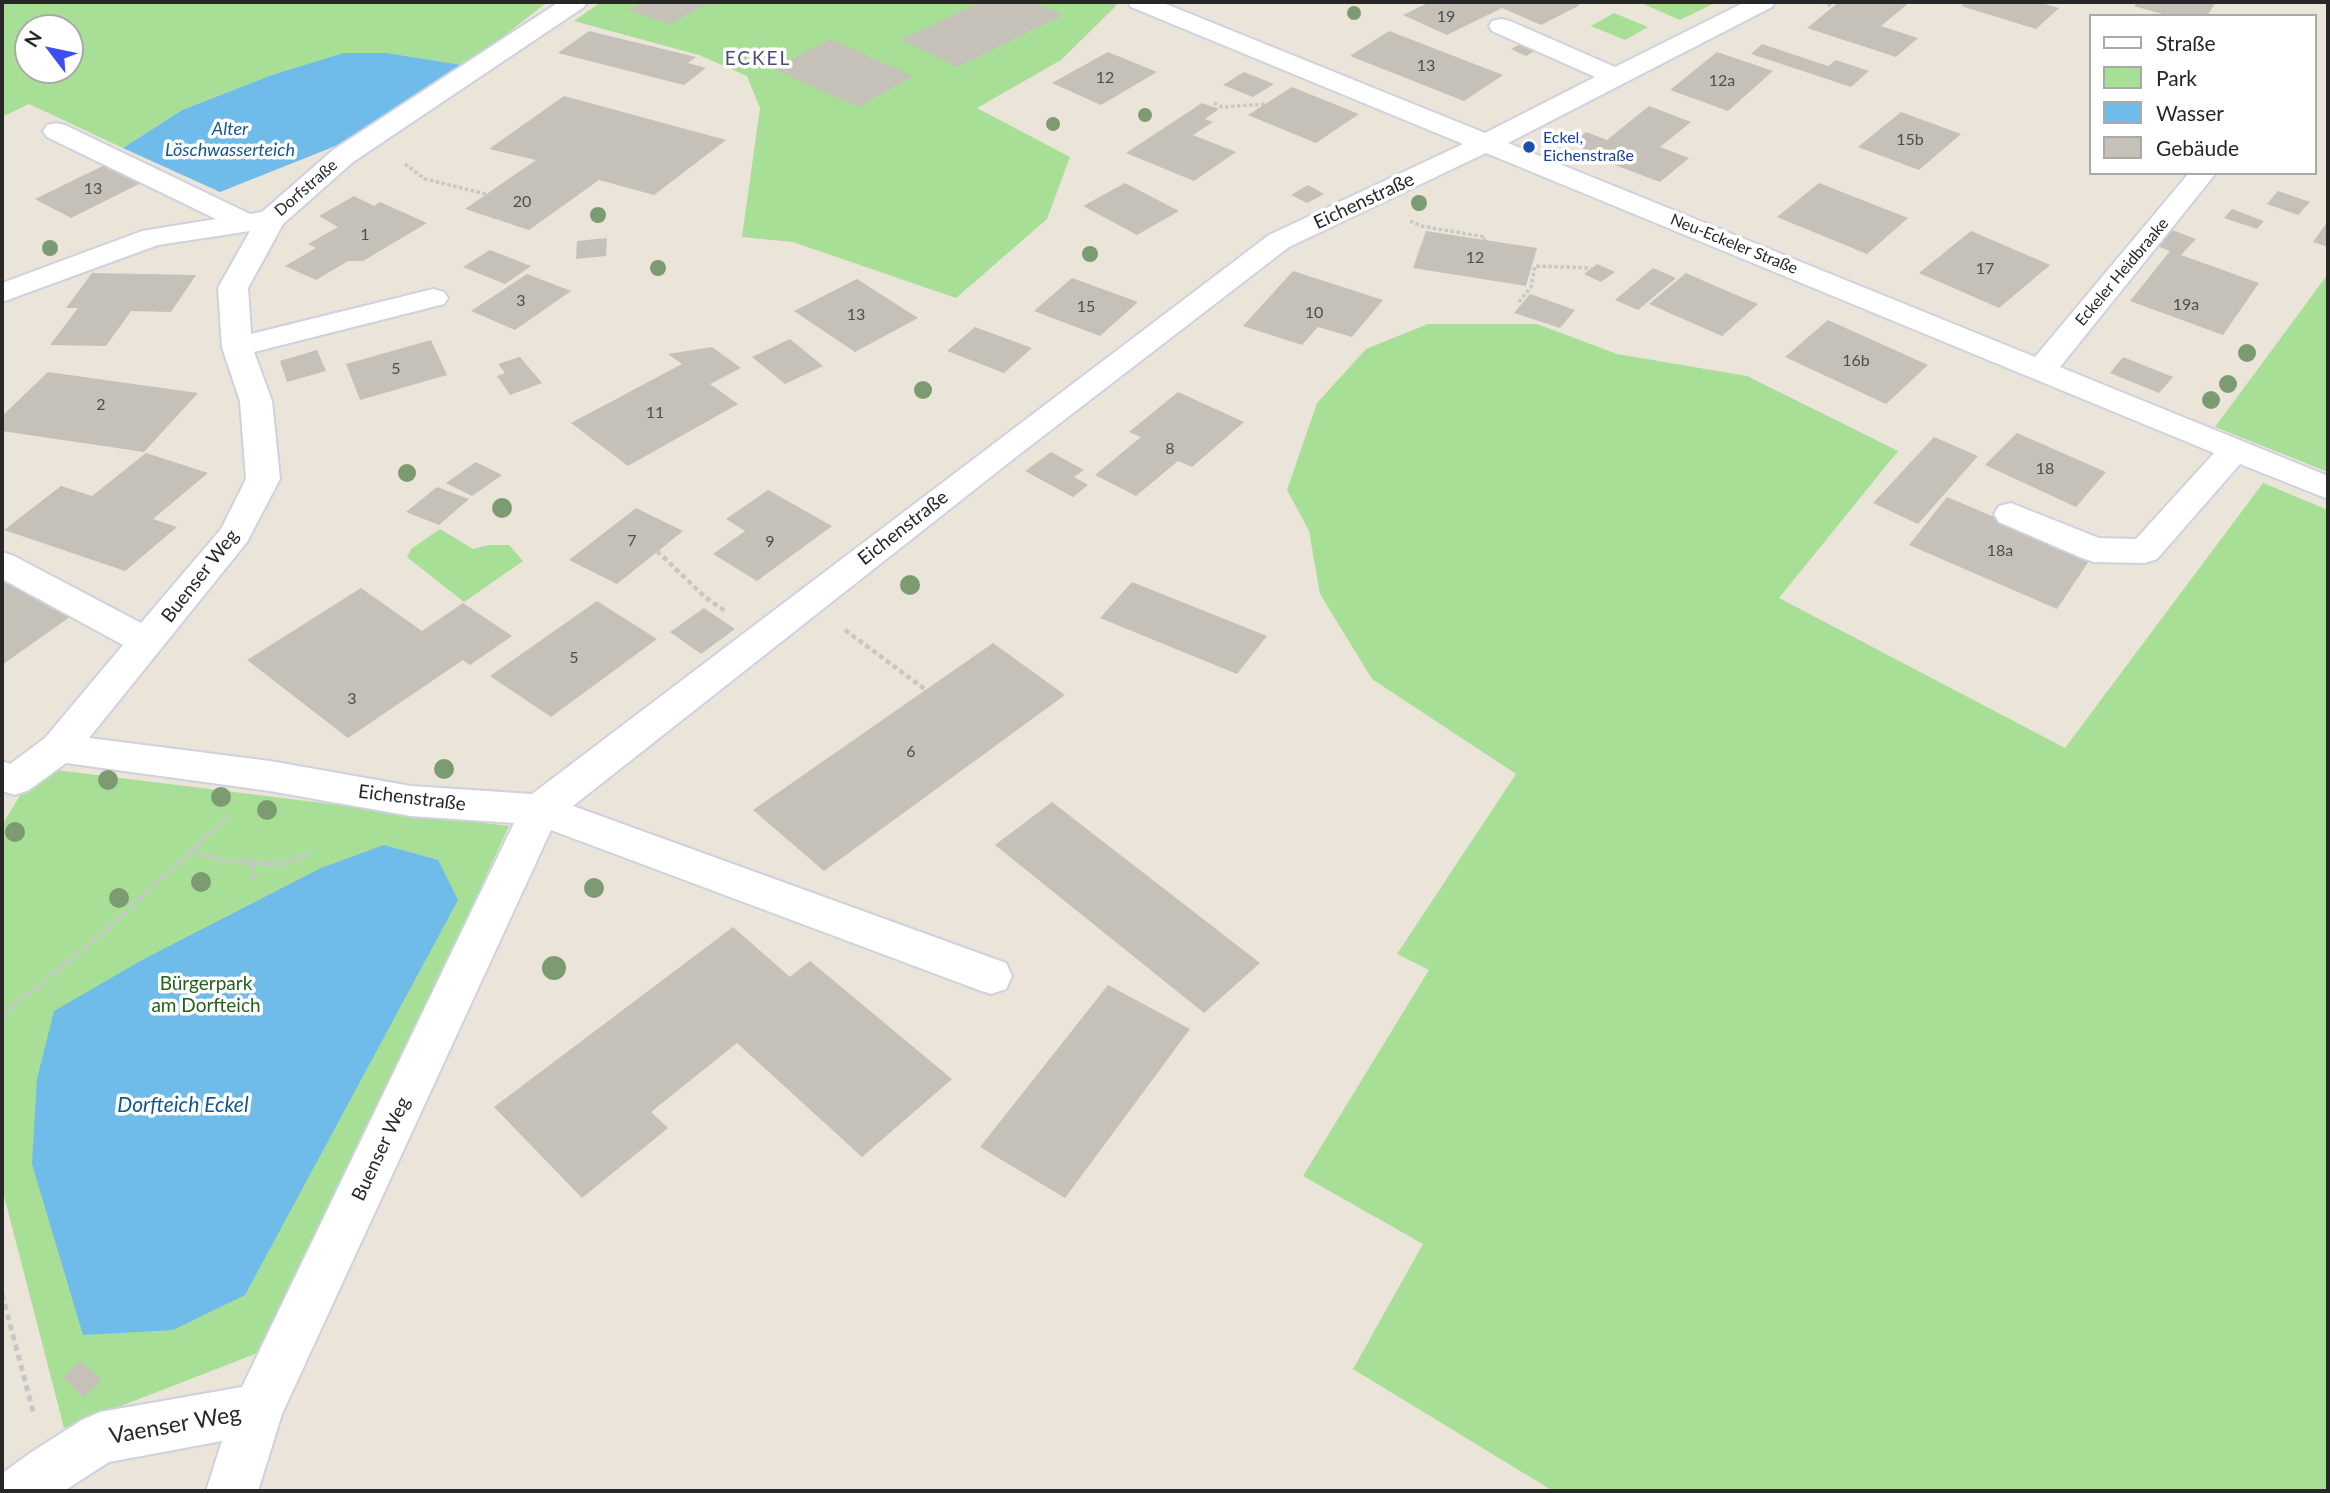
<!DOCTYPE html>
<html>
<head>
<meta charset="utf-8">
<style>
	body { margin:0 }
	#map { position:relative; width:2330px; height:1493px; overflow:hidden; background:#eae4d9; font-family:Lato,sans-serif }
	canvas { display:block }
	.frame { position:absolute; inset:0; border:4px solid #272727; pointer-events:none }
	.legend { position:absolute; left:2089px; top:14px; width:228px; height:161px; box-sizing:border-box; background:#fff; border:2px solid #a9a9a9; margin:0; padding:9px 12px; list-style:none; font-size:21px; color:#272727 }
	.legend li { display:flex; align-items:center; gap:14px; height:35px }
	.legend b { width:35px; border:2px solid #a9a9a9 }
	.north { position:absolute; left:14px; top:14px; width:70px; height:70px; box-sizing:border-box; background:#fff; border:2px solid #a9a9a9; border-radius:50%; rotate:302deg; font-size:19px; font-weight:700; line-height:28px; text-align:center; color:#272727 }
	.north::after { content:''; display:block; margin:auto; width:24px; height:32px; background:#3e4cf2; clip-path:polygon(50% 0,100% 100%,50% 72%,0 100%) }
</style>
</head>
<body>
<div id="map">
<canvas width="2330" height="1493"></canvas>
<div class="frame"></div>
<ul class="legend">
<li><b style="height:9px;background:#fff"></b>Straße</li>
<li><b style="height:19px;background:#a8df97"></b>Park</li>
<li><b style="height:19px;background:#6fbbe9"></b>Wasser</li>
<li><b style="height:19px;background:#c5c1b9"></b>Gebäude</li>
</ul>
<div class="north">N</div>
</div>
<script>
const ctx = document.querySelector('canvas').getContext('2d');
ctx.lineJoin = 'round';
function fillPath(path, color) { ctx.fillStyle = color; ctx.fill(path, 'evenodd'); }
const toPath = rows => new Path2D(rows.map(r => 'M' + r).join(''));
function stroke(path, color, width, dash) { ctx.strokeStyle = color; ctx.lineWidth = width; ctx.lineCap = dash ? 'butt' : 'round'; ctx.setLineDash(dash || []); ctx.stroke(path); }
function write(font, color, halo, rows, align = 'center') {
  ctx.font = font + ' Lato,sans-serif'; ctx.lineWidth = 7; ctx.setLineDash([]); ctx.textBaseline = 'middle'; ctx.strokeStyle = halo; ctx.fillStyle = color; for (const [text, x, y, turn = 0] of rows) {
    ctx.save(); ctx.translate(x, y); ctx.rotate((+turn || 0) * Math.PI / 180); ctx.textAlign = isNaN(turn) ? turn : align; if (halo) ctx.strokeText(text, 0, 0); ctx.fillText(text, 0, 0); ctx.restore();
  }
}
fillPath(toPath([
	[2,2,547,2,488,49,462,65,387,53,272,75,182,110,123,148,29,104,2,117],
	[28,28,70,28,70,70,28,70],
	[601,2,1110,2,1117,5,1061,60,977,108,1070,157,1047,219,956,298,793,242,742,237,760,108,747,76,699,55,574,21],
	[1639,2,1717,2,1680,20],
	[1614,13,1648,27,1625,40,1591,26],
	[2328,274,2328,472,2215,427],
	[1428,324,1537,324,1617,354,1747,376,1898,451,1779,598,2065,748,2263,483,2328,510,2328,1491,1553,1491,1353,1369,1423,1244,1303,1176,1429,970,1397,954,1516,774,1372,679,1320,594,1309,531,1287,490,1317,403,1366,349],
	[440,529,473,549,489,545,509,545,523,561,464,602,407,557,411,549],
	[56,770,509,826,268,1349,64,1428,2,1188,2,825,21,794]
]), '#a8df97');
fillPath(toPath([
	[344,53,387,53,462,65,348,141,220,192,123,148,182,110,272,75],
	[384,845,438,860,458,900,245,1295,173,1330,83,1335,32,1164,37,1079,54,1011,142,960,321,868]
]), '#6fbbe9');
fillPath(toPath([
	[644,2,710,2,670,24,629,10],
	[981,2,1034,2,1063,15,957,67,901,40],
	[1430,2,1572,2,1580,5,1541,25,1502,8,1447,35,1403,15],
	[1839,2,1910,2,1881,26,1918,38,1896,57,1807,28],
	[1966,2,2037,2,2059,8,2036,29,1961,6],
	[2138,2,2216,2,2207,16,2169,16,2134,6],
	[589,31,696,57,688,63,706,68,684,85,558,53],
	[1389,31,1503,75,1464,101,1350,56],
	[830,39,913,76,858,107,774,69],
	[1523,43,1538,49,1526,56,1511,49],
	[1762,44,1828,66,1836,60,1869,71,1851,87,1751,54],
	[1108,52,1157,72,1101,105,1052,83],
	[1717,52,1773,71,1728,111,1670,90],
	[1244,72,1274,84,1253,97,1223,85],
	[1292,87,1359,114,1316,143,1248,115],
	[564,96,726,140,654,195,599,180,529,230,465,209,536,160,489,149],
	[1202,103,1219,109,1205,119,1213,122,1193,135,1236,152,1194,181,1126,153],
	[1649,106,1691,122,1660,147,1689,158,1660,182,1588,155,1591,152,1571,144,1586,132,1607,140],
	[1901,112,1961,134,1919,170,1858,147],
	[109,163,145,181,71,218,35,199],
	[1125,183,1179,211,1137,235,1083,206],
	[1819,183,1908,218,1867,254,1777,217],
	[1308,185,1324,194,1307,203,1291,195],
	[2278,191,2310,202,2298,215,2267,204],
	[354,196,374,206,380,202,427,223,363,261,348,261,316,280,285,266,316,248,308,244,338,227,319,216],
	[2232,209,2264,221,2257,229,2224,218],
	[2328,221,2328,247,2313,242],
	[2172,230,2196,239,2181,255,2259,283,2223,335,2130,301,2170,251,2157,246],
	[1426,231,1537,248,1526,286,1413,268],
	[1971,231,2050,265,1999,308,1919,273],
	[607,238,606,256,576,259,577,241],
	[490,250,531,266,505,284,463,267],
	[1597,264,1615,272,1601,282,1584,274],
	[1653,268,1676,278,1638,310,1615,300],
	[1293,271,1383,300,1352,337,1318,327,1302,345,1243,326],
	[92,273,196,275,171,312,131,311,106,346,50,345,78,308,66,308],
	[1686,273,1720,288,1758,304,1722,336,1649,304],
	[527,274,571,291,515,330,471,311],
	[1072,278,1138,302,1100,336,1034,311],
	[857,279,918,318,855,352,794,311],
	[1530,294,1575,310,1560,328,1514,313],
	[1828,320,1928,365,1886,404,1785,357],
	[975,327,1032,348,1004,373,947,351],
	[790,339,823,366,785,384,752,357],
	[431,340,447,375,360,400,346,364],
	[712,347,741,368,710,384,738,404,628,466,571,423,682,364,668,354],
	[317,350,326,371,287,382,280,361],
	[520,357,542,383,510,395,497,376,505,373,498,364],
	[2123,357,2173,377,2159,393,2110,373],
	[48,372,198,393,144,452,2,431,2,416],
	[1178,392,1244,422,1192,467,1178,461,1136,496,1095,475,1141,437,1129,432],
	[2017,433,2106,472,2076,507,1985,465],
	[1934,437,1978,456,1918,524,1873,503],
	[1051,452,1084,470,1074,477,1088,485,1073,497,1025,471],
	[146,453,208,473,153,519,177,527,125,571,4,530,61,486,92,496],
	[476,462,502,475,472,496,446,483],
	[437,487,469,499,439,525,406,512],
	[768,490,832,526,757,581,713,554,745,531,726,519],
	[1947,497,2091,558,2057,609,1909,545],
	[636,508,683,531,617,584,569,560],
	[2,576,74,614,2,665],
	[1132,582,1267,636,1237,674,1100,618],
	[361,588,422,631,463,603,512,636,470,665,463,660,348,738,247,660],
	[597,601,657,639,551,717,490,676],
	[704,608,735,629,701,654,670,632],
	[993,643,1065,695,824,871,753,810],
	[1052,802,1260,963,1204,1013,995,845],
	[733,927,790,977,810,961,952,1079,862,1157,737,1043,651,1112,668,1128,582,1198,494,1107],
	[1108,985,1190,1029,1065,1198,980,1147],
	[81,1361,102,1380,83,1397,63,1377]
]), '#c5c1b9');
const minor = toPath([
	[559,2,587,2,584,7,353,162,283,224,248,288,251,334,433,289,444,292,448,298,444,304,254,352,272,401,280,479,247,542,89,738,270,761,411,786,532,794,1269,235,1463,144,1131,7,1128,2,1161,2,1485,133,1595,77,1492,31,1489,26,1492,21,1501,19,1510,21,1615,67,1745,2,1775,2,1772,7,1508,143,2035,357,2189,173,2216,173,2060,367,2328,476,2328,499,2240,464,2157,559,2145,563,2094,562,2082,558,1999,522,1994,514,1999,506,2011,503,2099,538,2136,539,2214,453,1486,153,1289,247,1016,457,573,806,1006,963,1012,976,1006,989,991,994,976,989,551,830,282,1414,258,1491,206,1491,222,1441,109,1462,64,1491,2,1491,4,1472,30,1453,82,1420,100,1412,242,1387,514,823,411,816,270,791,66,763,29,790,15,795,2,791,2,761,10,764,45,738,123,645,2,579,2,552,14,556,141,623,221,529,246,479,240,401,222,347,218,288,250,231,158,245,2,302,2,283,142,231,216,219,47,137,43,131,47,125,56,123,65,125,250,214,262,212,333,150,559,2]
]);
stroke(minor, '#cfd0e0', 4);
stroke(toPath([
	[1822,2,1833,6],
	[1214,103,1222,107,1265,104],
	[405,164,425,179,486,194],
	[1410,221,1421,226,1485,237,1484,240],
	[1519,302,1531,287,1535,266,1591,268]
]), '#c7c7c7', 3.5, [3.5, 2.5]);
stroke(toPath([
	[657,551,705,597,725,611],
	[845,630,926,690],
	[192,851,224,861,273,864],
	[177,864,229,815],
	[282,864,313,852]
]), '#c7c7c7', 4.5, [5, 3.5]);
stroke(toPath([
	[240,862,281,864,287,862],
	[252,863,254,883],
	[2,1016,109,928,179,862],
	[2,1294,34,1415]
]), '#c7c7c7', 5, [6, 4.5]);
fillPath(minor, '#fff');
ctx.fillStyle = '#7c9b71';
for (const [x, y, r] of [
	[1354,13,7],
	[1145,115,7],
	[1053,124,7],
	[1419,203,8],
	[598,215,8],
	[50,248,8],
	[1090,254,8],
	[658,268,8],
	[2247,353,9],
	[2228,384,9],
	[923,390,9],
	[2211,400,9],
	[407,473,9],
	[502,508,10],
	[910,585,10],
	[444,769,10],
	[108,780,10],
	[221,797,10],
	[267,810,10],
	[15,832,10],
	[201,882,10],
	[594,888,10],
	[119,898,10],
	[554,968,12]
]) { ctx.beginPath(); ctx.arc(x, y, r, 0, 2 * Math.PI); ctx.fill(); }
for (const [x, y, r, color] of [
	[1529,147,7,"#1a4fb4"]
]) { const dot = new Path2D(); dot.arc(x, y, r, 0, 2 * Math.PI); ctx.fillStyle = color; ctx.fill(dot); stroke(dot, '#fff', 2.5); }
write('16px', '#4e4e4c', null, [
	["19",1446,17],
	["13",1426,66],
	["12",1105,78],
	["12a",1722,81],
	["15b",1910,140],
	["13",93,189],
	["20",522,202],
	["1",365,235],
	["12",1475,258],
	["17",1985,269],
	["3",521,301],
	["19a",2186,305],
	["15",1086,307],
	["10",1314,313],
	["13",856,315],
	["16b",1856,361],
	["5",396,369],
	["2",101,405],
	["11",655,413],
	["8",1170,449],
	["18",2045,469],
	["7",632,541],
	["9",770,542],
	["18a",2000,551],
	["5",574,658],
	["3",352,699],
	["6",911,752]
]);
write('16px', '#164399', '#fff', [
	["Eckel,",1543,138],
	["Eichenstraße",1543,156]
], 'left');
write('16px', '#272727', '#fff', [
	["Dorfstraße",306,188,-41],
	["Neu-Eckeler Straße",1734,244,22],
	["Eckeler Heidbraake",2122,272,-50]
]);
write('italic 18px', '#125791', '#fff', [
	["Alter",230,129],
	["Löschwasserteich",230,150]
]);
ctx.letterSpacing = '2px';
write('19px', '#4a4d76', '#fff', [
	["ECKEL",758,59]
]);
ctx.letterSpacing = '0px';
write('19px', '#272727', '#fff', [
	["Eichenstraße",1364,201,-25],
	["Eichenstraße",903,528,-38],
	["Buenser Weg",200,576,-52],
	["Eichenstraße",412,798,7],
	["Buenser Weg",381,1149,-65]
]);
write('19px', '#22601c', '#fff', [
	["Bürgerpark",206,984],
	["am Dorfteich",206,1006]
]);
write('italic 21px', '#125791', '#fff', [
	["Dorfteich Eckel",183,1105]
]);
write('23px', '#272727', '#fff', [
	["Vaenser Weg",175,1425,-10]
]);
</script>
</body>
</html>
